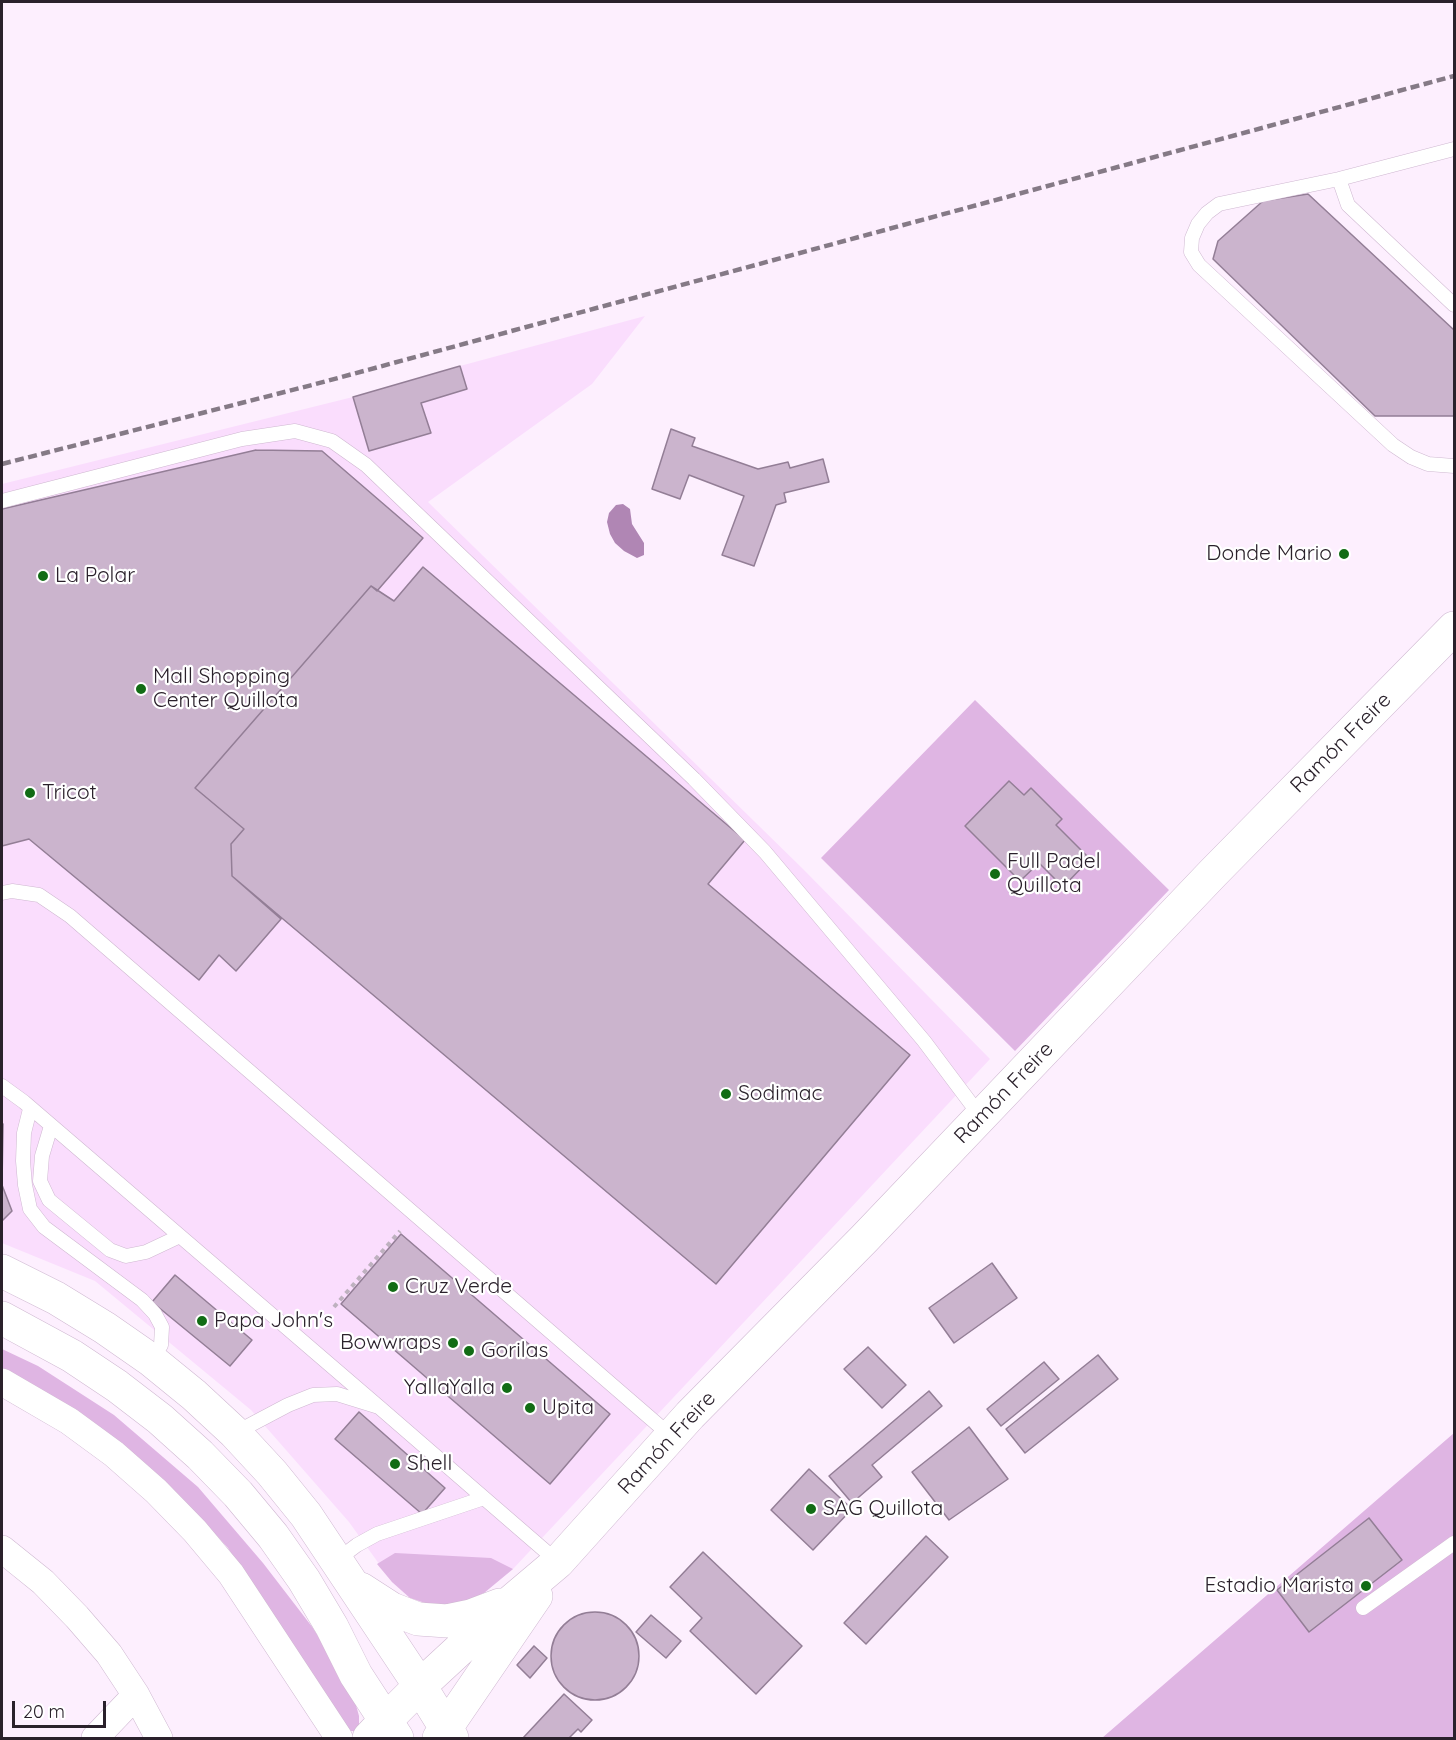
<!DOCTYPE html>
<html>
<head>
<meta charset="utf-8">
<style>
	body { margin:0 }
	#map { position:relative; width:1456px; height:1740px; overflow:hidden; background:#fdeffe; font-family:Quicksand,sans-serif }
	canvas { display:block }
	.frame { position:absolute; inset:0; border:3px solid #2a212b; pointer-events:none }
	.scale { position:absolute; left:12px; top:1701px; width:94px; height:27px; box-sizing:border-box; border:3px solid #2a212b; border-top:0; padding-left:8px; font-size:18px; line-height:21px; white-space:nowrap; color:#2a212b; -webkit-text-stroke:4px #fff; paint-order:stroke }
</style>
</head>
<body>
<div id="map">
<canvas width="1456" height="1740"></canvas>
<div class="frame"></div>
<div class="scale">20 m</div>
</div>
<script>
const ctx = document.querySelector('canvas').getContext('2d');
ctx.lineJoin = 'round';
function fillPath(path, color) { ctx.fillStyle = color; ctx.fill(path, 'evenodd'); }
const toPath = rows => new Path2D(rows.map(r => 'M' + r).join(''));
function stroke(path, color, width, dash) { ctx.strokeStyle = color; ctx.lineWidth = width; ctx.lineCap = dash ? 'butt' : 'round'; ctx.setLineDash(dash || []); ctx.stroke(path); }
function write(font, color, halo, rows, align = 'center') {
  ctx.font = font + ' Quicksand,sans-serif'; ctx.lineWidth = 4.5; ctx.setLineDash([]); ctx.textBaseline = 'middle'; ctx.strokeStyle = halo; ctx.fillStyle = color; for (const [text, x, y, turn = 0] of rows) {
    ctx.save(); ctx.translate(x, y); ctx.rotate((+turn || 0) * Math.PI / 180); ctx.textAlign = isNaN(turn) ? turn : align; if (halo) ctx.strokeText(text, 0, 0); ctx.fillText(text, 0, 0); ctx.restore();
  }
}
fillPath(toPath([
	[645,316,592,384,428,502,803,869,990,1059,513,1569,484,1593,410,1598,392,1582,349,1522,251,1410,95,1281,2,1243,2,484,353,397,460,366]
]), '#faddfd');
fillPath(toPath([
	[975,700,1169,890,1015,1051,821,858],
	[2,1349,38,1366,114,1415,198,1487,263,1563,313,1628,353,1694,359,1716,359,1731,342,1731,294,1659,228,1548,189,1506,2,1370],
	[1454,1433,1454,1738,1102,1738],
	[395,1553,491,1558,513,1569,484,1593,459,1604,431,1605,410,1598,392,1582,377,1564]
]), '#dfb5e3');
fillPath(toPath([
	[623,504,630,509,632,524,644,543,644,555,637,558,624,551,615,543,610,534,607,522,609,513,616,505]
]), '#b086b4');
const building = toPath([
	[1308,194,1454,330,1454,416,1375,416,1213,259,1218,241,1263,201,1308,194],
	[460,366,467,389,421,403,431,433,369,451,353,397,460,366],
	[671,429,695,438,692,446,758,469,788,462,790,468,823,459,829,482,784,493,786,502,776,505,754,566,722,555,744,496,689,475,680,499,652,489,671,429],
	[256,450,322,451,423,538,377,591,371,586,195,788,244,829,231,844,232,876,281,919,236,971,219,955,199,980,29,839,2,846,2,509,256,450],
	[423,567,745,840,708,884,910,1055,716,1284,232,876,231,844,244,829,195,788,371,586,394,601,423,567],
	[1009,781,1024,795,1031,788,1062,819,1056,825,1090,859,1063,887,1039,863,1020,881,965,826,1009,781],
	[2,1123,3,1124,2,1185,12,1211,2,1221,2,1123],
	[401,1234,610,1414,550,1484,341,1304,401,1234],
	[992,1263,1017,1298,954,1343,929,1308,992,1263],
	[175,1275,252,1340,230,1366,152,1302,175,1275],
	[868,1347,906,1385,882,1408,844,1369,868,1347],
	[1098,1355,1118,1379,1025,1453,1006,1429,1098,1355],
	[1044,1362,1059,1379,1001,1426,987,1409,1044,1362],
	[929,1391,942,1406,872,1465,882,1477,852,1503,829,1476,929,1391],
	[359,1412,445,1488,422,1514,335,1439,359,1412],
	[969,1427,1008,1479,949,1520,912,1472,969,1427],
	[809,1469,852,1509,813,1550,771,1510,809,1469],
	[1369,1518,1402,1560,1309,1632,1277,1590,1369,1518],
	[926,1536,948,1557,866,1644,844,1623,926,1536],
	[703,1552,802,1646,756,1694,690,1631,702,1618,670,1587,703,1552],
	'551 1656a44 44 0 1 1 88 0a44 44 0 1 1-88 0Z',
	[651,1615,681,1641,666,1658,636,1632,651,1615],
	[534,1646,547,1658,530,1678,517,1665,534,1646],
	[564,1694,592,1720,581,1732,578,1729,569,1738,523,1738,564,1694]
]);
fillPath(building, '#cbb4cd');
stroke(building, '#937e96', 1.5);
const lane = toPath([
	[1454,149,1339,179,1219,204,1207,213,1198,224,1192,238,1191,252,1199,265,1393,445,1411,457,1428,464,1454,466],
	[1339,179,1348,205,1454,305],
	[2,501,242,439,295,431,332,441,366,465,694,779,765,852,924,1041,981,1117],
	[2,893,12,891,39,895,70,916,671,1436],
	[2,1086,24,1102,379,1407],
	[30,1109,24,1133,23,1161,25,1185,30,1209,44,1227,142,1300,155,1314,162,1327,161,1345,151,1360],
	[51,1126,42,1156,40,1181,49,1200,110,1250,126,1256,146,1252,180,1236],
	[235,1433,288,1405,313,1395,337,1394,379,1407,484,1498],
	[337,1560,357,1545,377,1534,484,1498,558,1562],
	[1363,1608,1454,1543]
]);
const street = toPath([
	[2,1382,69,1421,114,1454,156,1491,195,1531,231,1574,339,1738],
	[2,1549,43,1582,77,1617,109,1654,136,1695,159,1738],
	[95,1738,136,1695]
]);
const secondary = toPath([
	[369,1738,385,1721]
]);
const primary = toPath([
	[2,1271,56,1298,105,1328,151,1360,194,1395,235,1433,272,1473,306,1515,420,1686,452,1738],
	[2,1318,72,1356,117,1386,160,1419,200,1455,238,1494,273,1536,304,1580,332,1627,356,1675,397,1738],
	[361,1589,392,1609,418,1619,447,1621,471,1616,500,1605],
	[385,1721,420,1686,513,1600,558,1562,690,1415,864,1239,1213,873,1454,628],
	[439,1738,536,1596]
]);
stroke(lane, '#cfb8d1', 15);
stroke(street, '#cfb8d1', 28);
stroke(secondary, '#cfb8d1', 34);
stroke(primary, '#cfb8d1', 34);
stroke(toPath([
	[334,1307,400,1231]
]), '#beb1bf', 4, [4.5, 4.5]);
stroke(lane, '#fff', 14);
stroke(street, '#fff', 27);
stroke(secondary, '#fff', 33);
stroke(primary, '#fff', 33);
stroke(toPath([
	[2,464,312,385,1454,76]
]), '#857a86', 4.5, [9, 4.5]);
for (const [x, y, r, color] of [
	[1344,554,6,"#126c15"],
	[43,576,6,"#126c15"],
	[141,689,6,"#126c15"],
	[30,793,6,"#126c15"],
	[995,874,6,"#126c15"],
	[726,1094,6,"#126c15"],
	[393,1287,6,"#126c15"],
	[202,1321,6,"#126c15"],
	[453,1343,6,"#126c15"],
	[469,1351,6,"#126c15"],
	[507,1388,6,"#126c15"],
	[530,1408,6,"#126c15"],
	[395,1464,6,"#126c15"],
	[811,1509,6,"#126c15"],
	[1366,1586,6,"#126c15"]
]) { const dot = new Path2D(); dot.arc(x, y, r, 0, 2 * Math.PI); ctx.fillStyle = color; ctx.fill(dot); stroke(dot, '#fff', 2); }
write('21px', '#2a212b', '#fff', [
	["Donde Mario",1332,554,"right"],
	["La Polar",55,576],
	["Mall Shopping",153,677],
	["Center Quillota",153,701],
	["Tricot",42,793],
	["Full Padel",1007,862],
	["Quillota",1007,886],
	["Sodimac",738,1094],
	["Cruz Verde",405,1287],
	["Papa John's",214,1321],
	["Bowwraps",441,1343,"right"],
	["Gorilas",481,1351],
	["YallaYalla",495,1388,"right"],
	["Upita",542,1408],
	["Shell",407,1464],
	["SAG Quillota",823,1509],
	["Estadio Marista",1354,1586,"right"]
], 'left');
write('21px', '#2a212b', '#fff', [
	["Ramón Freire",1341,743,-45],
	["Ramón Freire",1004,1093,-46],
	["Ramón Freire",667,1443,-47]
]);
</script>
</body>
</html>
